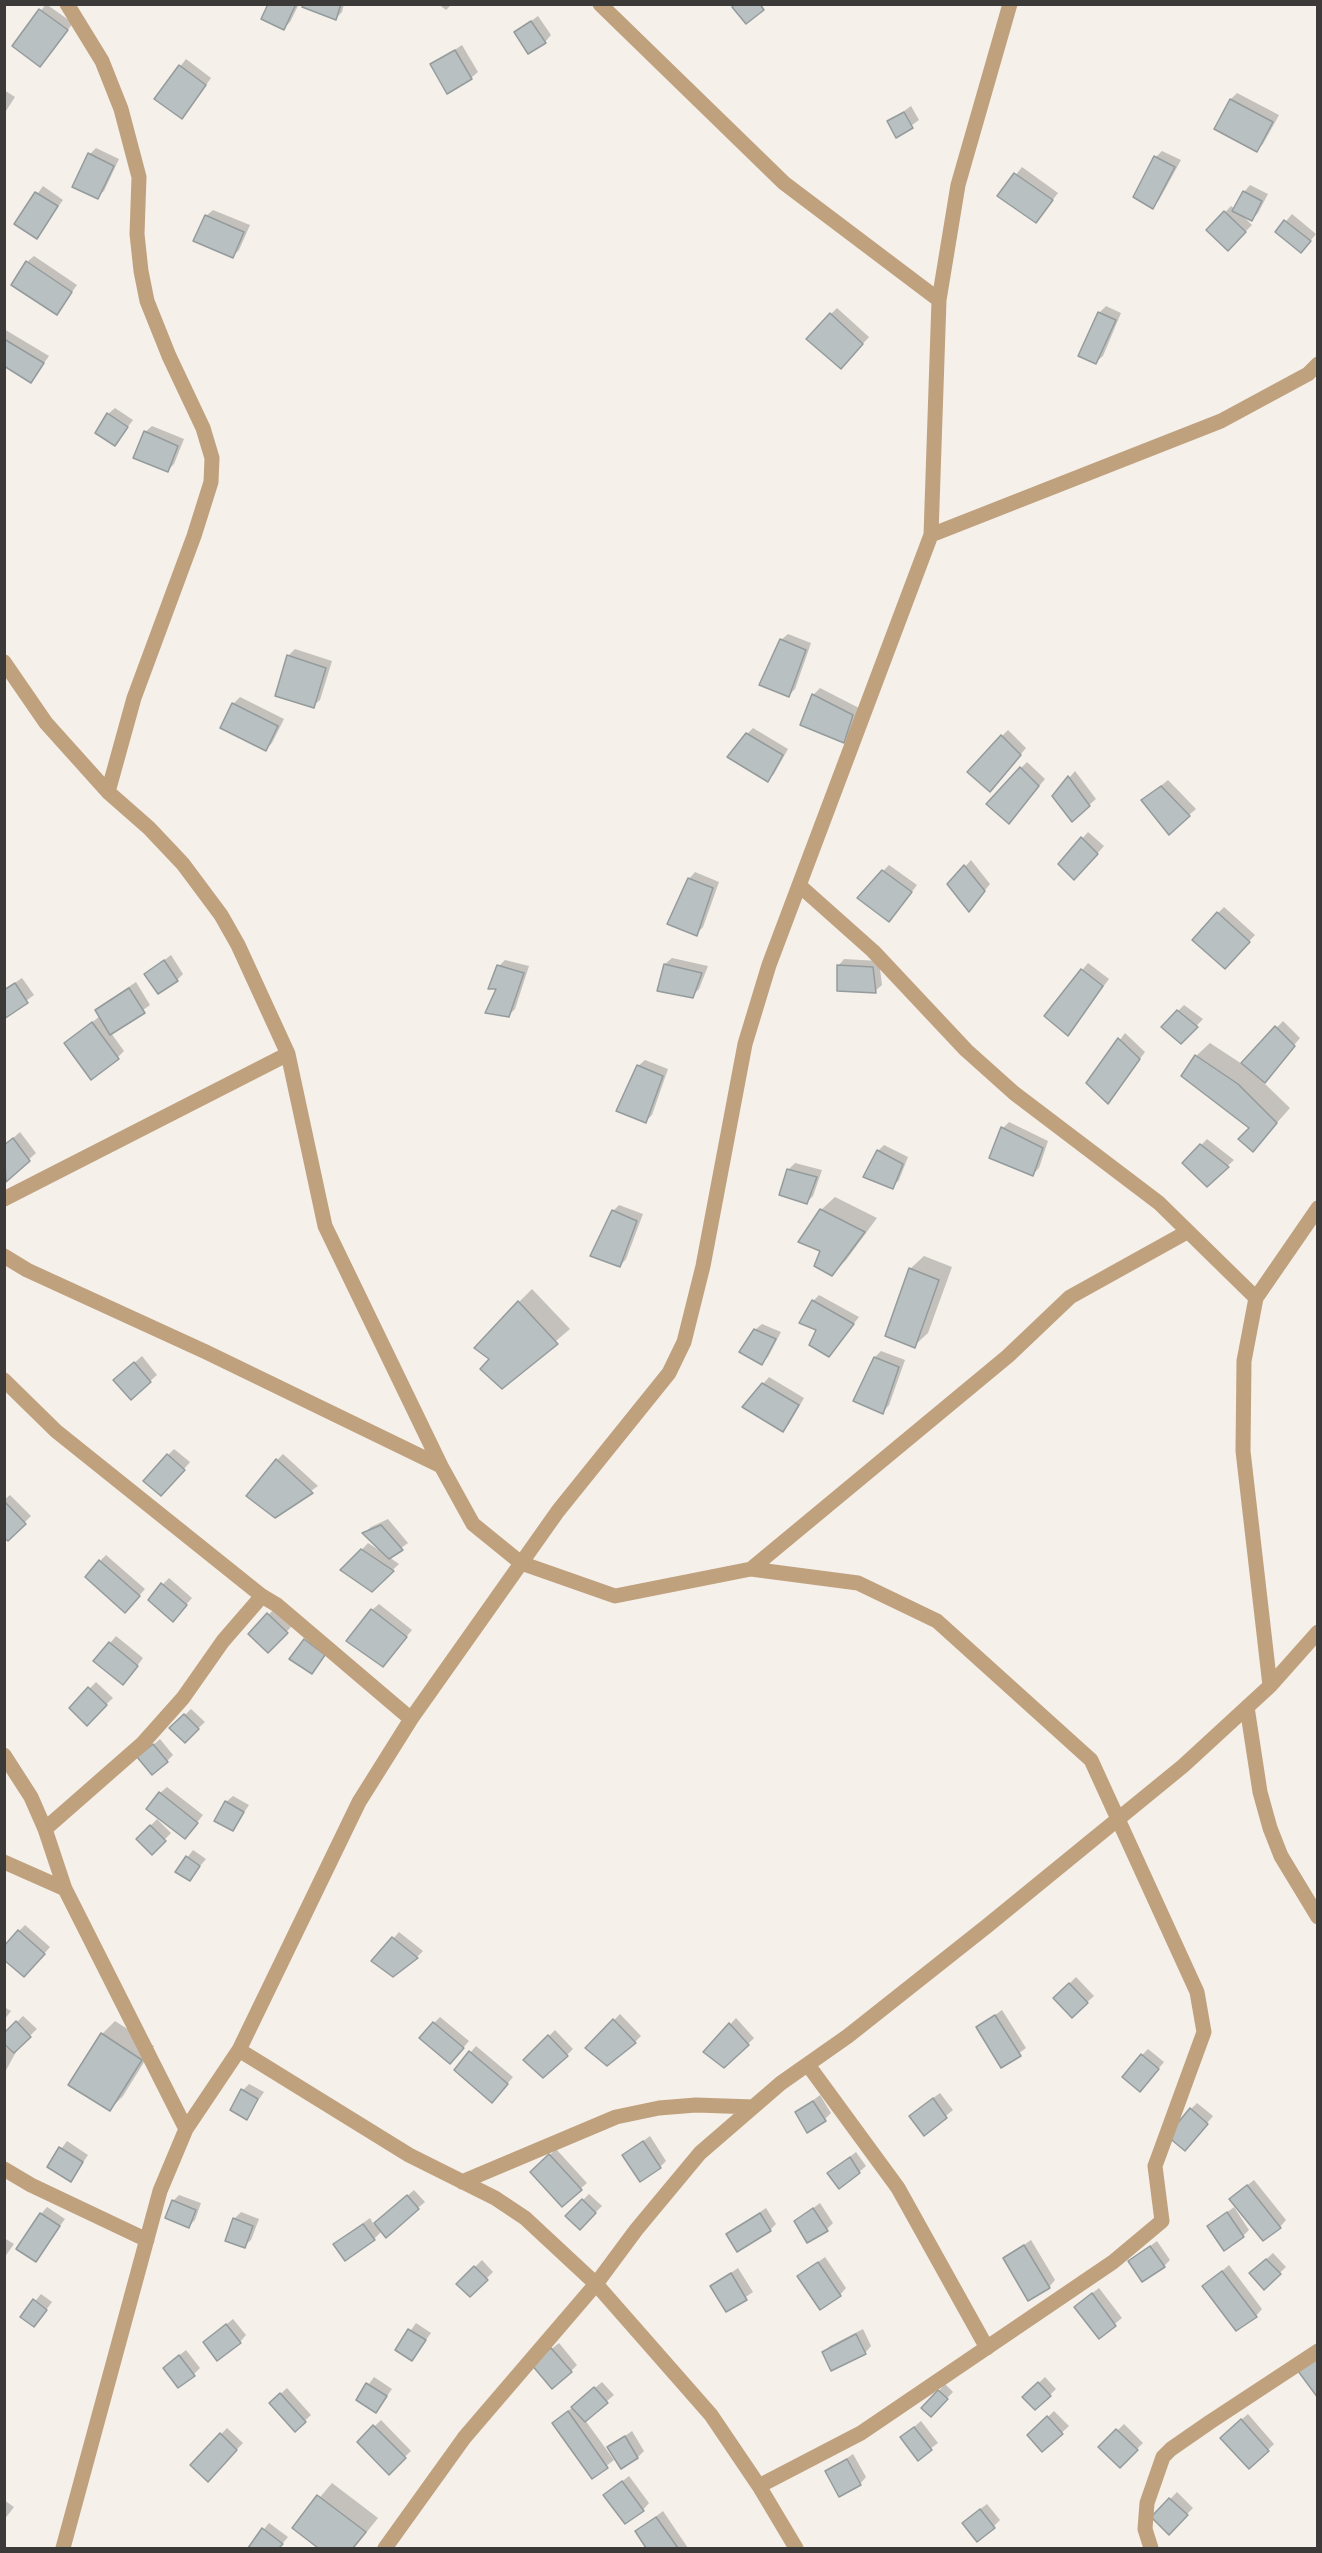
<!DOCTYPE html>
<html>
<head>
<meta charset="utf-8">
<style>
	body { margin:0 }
	#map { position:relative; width:1322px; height:2553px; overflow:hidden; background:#f5f0ea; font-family:Bitter,serif }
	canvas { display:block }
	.frame { position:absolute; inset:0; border:6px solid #3c3a38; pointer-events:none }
</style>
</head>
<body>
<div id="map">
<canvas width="1322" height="2553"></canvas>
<div class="frame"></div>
</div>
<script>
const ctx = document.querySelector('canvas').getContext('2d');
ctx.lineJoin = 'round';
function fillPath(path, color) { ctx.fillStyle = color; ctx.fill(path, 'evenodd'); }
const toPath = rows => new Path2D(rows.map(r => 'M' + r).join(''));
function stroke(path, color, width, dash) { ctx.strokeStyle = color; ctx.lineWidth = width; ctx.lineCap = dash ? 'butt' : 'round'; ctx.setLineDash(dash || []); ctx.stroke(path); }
fillPath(toPath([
	[46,4,73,23,46,59,14,46],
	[269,4,299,4,290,22,284,28],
	[305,4,344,4,342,12,336,18],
	[438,4,452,4,446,10],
	[538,16,551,35,545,42,516,32],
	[462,45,478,72,471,78,432,65],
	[186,59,211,78,188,111,156,98],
	[4,90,15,97,4,114],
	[1237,93,1279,115,1263,144,1257,150,1216,128,1231,99],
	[911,106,919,120,897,136,889,122],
	[96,148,119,159,104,191,97,197,90,154],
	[1162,151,1181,160,1159,200,1153,207,1156,157],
	[1022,167,1058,193,1036,222,1000,195],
	[1250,185,1268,194,1258,213,1252,220,1242,215,1252,225,1228,249,1208,230,1231,206,1235,209,1244,192],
	[43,186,63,200,36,237,16,224],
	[213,210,250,225,239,250,233,256,206,216],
	[1292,214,1316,234,1307,245,1277,232],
	[34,256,77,285,57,313,27,262],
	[1106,306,1121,313,1103,356,1096,362,1099,313],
	[837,308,869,337,847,361,831,314],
	[4,329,49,356,31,381,4,364],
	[115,408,133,420,115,444,108,414],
	[152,426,184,439,174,464,168,470,145,432],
	[788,634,811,643,795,689,789,695,781,640],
	[295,649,332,661,320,700,313,706,288,656],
	[820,688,859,708,850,734,844,741,813,695],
	[240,697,284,719,272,743,266,749,233,704],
	[753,728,788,749,774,774,768,780,747,734],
	[1008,730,1026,748,997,783,1002,736],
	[1027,762,1045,779,1015,815,1021,768],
	[1075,771,1096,799,1089,805,1054,796],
	[1168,780,1196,809,1169,832,1143,800],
	[1088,832,1104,846,1081,872,1060,864],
	[971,860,990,884,975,903,949,885],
	[889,865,917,885,895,914,883,871],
	[695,872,719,882,703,927,696,934,689,879],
	[1224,907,1255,935,1225,967,1218,913],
	[171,955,183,974,177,980,146,974],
	[672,958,708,966,699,989,692,996,665,964],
	[844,959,879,961,882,985,875,991,838,966],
	[505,960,529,966,515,1009,508,1016,498,988,499,966],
	[1088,963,1109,979,1068,1034,1046,1015],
	[22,978,34,995,4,1017,4,990],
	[136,982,150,1005,111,1033,124,1051,118,1057,66,1043,100,1016,97,1011,103,1004],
	[1184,1005,1203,1019,1181,1042,1178,1011],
	[1283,1021,1300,1038,1263,1082,1290,1108,1253,1150,1251,1128,1196,1056,1210,1043,1242,1064],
	[1125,1033,1145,1052,1108,1102,1088,1083],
	[645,1060,668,1069,652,1115,646,1121,638,1066],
	[1009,1122,1048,1141,1039,1168,1033,1174,1003,1128],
	[20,1132,36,1153,6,1180,4,1146],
	[1207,1139,1234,1160,1207,1185,1184,1163],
	[884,1145,908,1157,899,1180,893,1187,878,1151],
	[795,1163,822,1170,813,1196,807,1202,788,1170],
	[835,1197,877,1218,846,1260,832,1274,822,1250,821,1210],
	[619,1205,643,1214,626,1259,620,1266,613,1211],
	[924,1256,952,1267,928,1333,914,1346,910,1269],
	[532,1289,570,1329,502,1387,491,1359,519,1302],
	[819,1295,859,1317,829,1355,818,1329,813,1301],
	[762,1324,781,1332,768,1357,762,1363,755,1330],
	[881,1351,905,1360,889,1405,883,1412,875,1357],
	[142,1356,157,1375,131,1398,122,1374],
	[769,1377,804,1398,789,1424,783,1430,763,1384],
	[174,1449,190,1462,168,1488,168,1455],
	[283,1454,318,1486,275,1516,277,1460],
	[10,1495,31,1516,8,1539,4,1536,4,1500],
	[388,1519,408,1543,389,1557,399,1564,372,1590,343,1570,368,1543,382,1552,364,1533,371,1527],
	[106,1555,145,1589,131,1605,100,1561],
	[169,1578,192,1598,179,1613,163,1584],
	[379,1604,412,1630,389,1658,372,1610],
	[275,1608,293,1625,268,1651,250,1634],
	[116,1636,143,1658,129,1677,95,1661],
	[96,1682,113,1698,87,1723,71,1708],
	[191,1709,205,1722,185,1741,172,1728],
	[160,1739,173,1755,167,1761,146,1751],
	[167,1787,203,1815,191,1830,160,1793],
	[233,1796,249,1805,233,1829,226,1802],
	[157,1819,171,1833,152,1853,138,1839],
	[193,1850,206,1859,189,1879,177,1871],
	[25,1925,50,1947,31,1969,19,1931],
	[399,1932,423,1951,417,1957,393,1939],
	[1076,1977,1094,1996,1072,2016,1055,1998],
	[4,2007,11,2011,4,2020],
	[1002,2010,1026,2048,1002,2066,978,2027],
	[620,2014,641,2036,635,2042,587,2048],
	[23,2016,37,2029,14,2051,16,2052,4,2074,4,2046,11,2050,4,2035],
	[440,2017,469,2041,456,2056,434,2023],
	[736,2018,754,2038,748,2044,706,2051],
	[115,2021,154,2046,123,2096,110,2109,102,2034],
	[555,2030,573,2049,567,2055,525,2060],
	[476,2046,513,2077,498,2095,456,2069],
	[1148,2049,1164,2062,1146,2084,1142,2055],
	[249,2084,264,2092,246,2118,243,2090],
	[940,2093,953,2110,924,2134,917,2110],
	[820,2095,831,2113,825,2119,796,2113],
	[1197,2103,1213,2116,1191,2143,1191,2109],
	[650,2136,666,2161,660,2167,624,2155],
	[67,2141,88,2155,71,2180,49,2166],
	[556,2149,587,2183,580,2189,532,2172],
	[856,2152,866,2166,859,2172,829,2173],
	[1254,2180,1286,2220,1280,2227,1237,2193],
	[414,2190,425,2202,386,2235,382,2231,374,2239,342,2238,370,2218,374,2225],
	[589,2194,602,2206,580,2228,567,2216],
	[179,2195,201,2203,195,2220,189,2226,173,2201],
	[820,2203,833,2223,827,2229,796,2221],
	[47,2207,65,2219,35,2260,41,2214],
	[1234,2207,1249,2230,1243,2236,1209,2226],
	[766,2208,776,2224,770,2230,728,2234],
	[241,2212,259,2219,251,2240,244,2246,234,2219],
	[4,2238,14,2244,4,2258],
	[1031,2240,1055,2280,1049,2287,1005,2258],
	[1157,2241,1170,2260,1164,2266,1130,2261],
	[1273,2253,1286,2267,1264,2288,1258,2267],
	[825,2257,846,2288,840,2295,799,2276],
	[482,2260,493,2272,470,2295,458,2284],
	[1229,2265,1262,2309,1256,2316,1204,2286],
	[738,2268,753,2292,727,2310,712,2286],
	[1099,2288,1122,2318,1099,2337,1082,2301],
	[41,2294,52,2302,40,2318,23,2316],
	[233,2319,246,2335,240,2342,205,2342],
	[416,2323,431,2333,412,2359,397,2350],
	[863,2329,871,2346,865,2353,823,2352,830,2346],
	[559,2343,577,2365,571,2371,540,2358],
	[186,2350,200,2368,194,2374,171,2362],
	[374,2377,392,2389,376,2411,358,2399],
	[1045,2377,1056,2389,1050,2395,1024,2397],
	[602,2382,614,2395,585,2420,614,2460,592,2477,561,2417],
	[945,2384,953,2392,931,2415,923,2408],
	[287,2388,311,2415,295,2430,271,2403],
	[1054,2411,1069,2426,1043,2450,1029,2435],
	[1248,2414,1274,2444,1268,2450,1228,2431],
	[381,2420,411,2451,389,2472,359,2442],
	[921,2421,938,2443,918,2458,902,2437],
	[1124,2424,1143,2443,1120,2466,1101,2447],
	[227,2428,243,2443,208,2480,192,2465],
	[632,2431,644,2451,638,2457,609,2447],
	[853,2454,866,2477,860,2484,827,2472],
	[629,2476,649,2503,643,2510,605,2495],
	[332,2483,378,2518,354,2548,321,2548,294,2528],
	[1177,2492,1193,2508,1169,2533,1153,2517],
	[4,2500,14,2507,4,2520],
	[987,2504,1000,2520,994,2526,970,2517],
	[663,2511,688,2548,648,2548,637,2531],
	[269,2523,288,2537,279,2548,249,2548]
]), '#0003');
const building = toPath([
	[268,4,296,4,284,30,261,19,268,4],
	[303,4,341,4,336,20,302,7,303,4],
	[735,4,760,4,764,10,746,24,732,7,735,4],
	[39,9,68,30,40,67,12,46,39,9],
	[531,21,546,43,528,54,514,32,531,21],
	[455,50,472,79,447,94,430,64,455,50],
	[179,65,206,85,182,119,154,99,179,65],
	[1230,99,1273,122,1257,152,1214,129,1230,99],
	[904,112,913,128,896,138,887,121,904,112],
	[88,153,114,166,98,199,72,187,88,153],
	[1154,156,1175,167,1153,209,1133,197,1154,156],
	[1014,173,1053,200,1036,223,997,196,1014,173],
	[1243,191,1262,201,1252,221,1232,211,1243,191],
	[35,192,58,206,37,239,14,224,35,192],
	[1224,211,1246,232,1228,251,1206,230,1224,211],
	[205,215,244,232,233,258,193,241,205,215],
	[1284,220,1311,241,1301,253,1275,232,1284,220],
	[26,261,72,292,57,315,11,285,26,261],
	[1098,312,1116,320,1096,364,1078,356,1098,312],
	[830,313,863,344,841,369,806,339,830,313],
	[4,339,44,363,31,383,4,366,4,339],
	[107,413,128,427,115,446,95,433,107,413],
	[144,431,178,446,168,472,133,458,144,431],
	[780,639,806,650,789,697,759,685,780,639],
	[287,655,326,668,314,708,275,696,287,655],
	[812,694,853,715,844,743,800,725,812,694],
	[232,703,278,726,266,751,220,728,232,703],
	[746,733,783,755,768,782,727,757,746,733],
	[1001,735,1021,755,990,792,967,772,1001,735],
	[1020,767,1039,786,1009,824,986,804,1020,767],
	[1068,776,1090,806,1072,822,1052,796,1068,776],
	[1161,786,1190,816,1169,835,1141,800,1161,786],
	[1081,837,1098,854,1074,880,1058,864,1081,837],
	[964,865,985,891,969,912,947,884,964,865],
	[882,870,912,892,889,922,857,898,882,870],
	[688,878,713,888,697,936,667,924,688,878],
	[1217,912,1250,942,1225,969,1192,940,1217,912],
	[164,960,178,981,158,994,144,974,164,960],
	[664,964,702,973,693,998,657,991,664,964],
	[497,965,524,973,509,1017,485,1013,496,989,488,989,497,965],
	[837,965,873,967,876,993,837,991,837,965],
	[1081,969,1103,986,1068,1036,1044,1016,1081,969],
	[15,983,28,1003,4,1019,4,990,15,983],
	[129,988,145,1013,110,1035,95,1010,129,988],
	[1177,1010,1198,1027,1181,1044,1161,1027,1177,1010],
	[92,1022,119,1059,91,1080,64,1043,92,1022],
	[1275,1026,1295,1046,1265,1083,1241,1063,1275,1026],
	[1118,1038,1140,1059,1108,1104,1086,1083,1118,1038],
	[1195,1055,1238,1084,1277,1123,1253,1152,1238,1139,1249,1128,1181,1076,1195,1055],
	[637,1065,663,1076,646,1123,616,1111,637,1065],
	[1001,1127,1043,1148,1033,1176,989,1158,1001,1127],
	[13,1138,30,1161,6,1182,4,1145,13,1138],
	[1200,1144,1229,1167,1207,1187,1182,1163,1200,1144],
	[877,1150,903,1164,893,1189,863,1177,877,1150],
	[787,1169,817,1177,807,1204,779,1195,787,1169],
	[820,1209,865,1232,832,1276,814,1266,820,1251,798,1242,820,1209],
	[612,1210,637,1221,620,1267,590,1256,612,1210],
	[909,1268,939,1280,915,1348,885,1336,909,1268],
	[812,1300,854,1324,829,1357,809,1345,816,1330,799,1323,812,1300],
	[518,1301,558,1344,502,1389,480,1369,489,1359,474,1348,518,1301],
	[754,1329,776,1339,762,1365,739,1352,754,1329],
	[874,1357,899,1367,883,1414,853,1401,874,1357],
	[134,1362,151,1382,131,1400,113,1380,134,1362],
	[762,1383,799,1405,783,1432,742,1407,762,1383],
	[167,1454,185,1470,161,1496,143,1481,167,1454],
	[276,1459,313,1493,275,1518,246,1496,276,1459],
	[4,1501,26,1524,8,1541,4,1538,4,1501],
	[381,1525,403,1550,389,1559,362,1533,381,1525],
	[361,1549,394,1571,372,1592,340,1570,361,1549],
	[99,1560,140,1596,125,1613,85,1577,99,1560],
	[161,1583,187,1605,173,1622,148,1600,161,1583],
	[371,1609,407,1637,383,1667,346,1641,371,1609],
	[267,1613,288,1633,268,1653,248,1634,267,1613],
	[304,1639,325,1655,312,1674,289,1659,304,1639],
	[109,1642,138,1666,123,1685,93,1661,109,1642],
	[88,1687,107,1705,87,1726,69,1708,88,1687],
	[184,1714,199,1729,185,1743,169,1728,184,1714],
	[153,1744,168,1762,152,1775,137,1757,153,1744],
	[159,1792,198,1823,185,1839,146,1809,159,1792],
	[225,1801,244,1812,233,1831,214,1821,225,1801],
	[150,1825,166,1841,152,1855,136,1839,150,1825],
	[186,1856,200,1866,190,1881,175,1872,186,1856],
	[18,1930,45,1954,24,1977,4,1960,4,1946,18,1930],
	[392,1937,418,1958,393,1977,371,1961,392,1937],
	[1069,1983,1088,2003,1072,2018,1053,1998,1069,1983],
	[995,2015,1021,2056,1001,2068,976,2027,995,2015],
	[613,2019,636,2043,607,2066,585,2048,613,2019],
	[16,2021,31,2037,14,2053,4,2044,4,2033,16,2021],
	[433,2022,464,2048,450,2064,419,2038,433,2022],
	[729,2023,749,2045,724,2068,703,2052,729,2023],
	[101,2033,142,2060,110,2111,68,2085,101,2033],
	[548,2035,568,2056,543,2078,523,2060,548,2035],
	[469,2051,508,2084,492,2103,454,2070,469,2051],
	[1141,2054,1159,2069,1140,2092,1122,2077,1141,2054],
	[241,2089,258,2099,247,2120,230,2110,241,2089],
	[933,2098,947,2118,924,2136,909,2116,933,2098],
	[813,2101,826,2121,807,2133,795,2112,813,2101],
	[1190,2108,1208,2124,1185,2151,1167,2136,1190,2108],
	[643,2141,661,2168,640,2182,622,2155,643,2141],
	[59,2147,83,2162,71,2182,47,2167,59,2147],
	[549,2154,582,2190,562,2207,530,2172,549,2154],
	[850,2157,860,2173,839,2189,827,2173,850,2157],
	[1247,2185,1281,2228,1263,2241,1229,2199,1247,2185],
	[407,2195,419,2209,386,2238,374,2223,407,2195],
	[582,2199,596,2213,580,2230,565,2216,582,2199],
	[172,2200,196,2210,189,2228,165,2218,172,2200],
	[813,2208,828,2231,807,2243,794,2221,813,2208],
	[1227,2212,1244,2237,1224,2251,1207,2226,1227,2212],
	[40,2213,60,2226,36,2262,16,2249,40,2213],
	[760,2213,771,2231,737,2252,726,2234,760,2213],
	[233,2218,253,2226,245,2248,225,2241,233,2218],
	[363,2224,375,2240,345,2261,333,2244,363,2224],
	[1024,2245,1050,2288,1028,2301,1003,2258,1024,2245],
	[1150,2246,1165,2267,1142,2282,1128,2261,1150,2246],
	[1266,2259,1281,2274,1264,2290,1249,2273,1266,2259],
	[818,2262,841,2296,820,2310,797,2276,818,2262],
	[474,2266,488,2280,470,2297,456,2284,474,2266],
	[1222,2271,1257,2317,1236,2331,1202,2286,1222,2271],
	[731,2273,747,2300,726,2312,710,2286,731,2273],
	[1092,2293,1116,2326,1099,2339,1074,2307,1092,2293],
	[33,2299,47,2310,34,2327,20,2317,33,2299],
	[226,2324,241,2343,217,2361,203,2342,226,2324],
	[408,2329,426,2340,412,2361,395,2350,408,2329],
	[856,2334,866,2354,831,2371,822,2352,856,2334],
	[551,2348,572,2372,552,2389,531,2364,551,2348],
	[179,2355,195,2376,178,2388,163,2368,179,2355],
	[1318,2358,1318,2398,1298,2371,1318,2358],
	[1038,2382,1051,2396,1035,2410,1022,2397,1038,2382],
	[366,2383,387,2396,376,2413,356,2400,366,2383],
	[594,2387,608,2403,585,2422,571,2407,594,2387],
	[938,2390,948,2399,931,2417,921,2408,938,2390],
	[280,2393,306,2422,295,2432,269,2403,280,2393],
	[568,2411,608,2468,592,2479,552,2423,568,2411],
	[1047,2416,1063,2434,1042,2452,1027,2435,1047,2416],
	[1241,2419,1269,2451,1249,2469,1220,2438,1241,2419],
	[373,2425,406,2458,389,2475,357,2442,373,2425],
	[914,2427,932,2450,918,2461,900,2437,914,2427],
	[1116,2429,1138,2450,1120,2468,1098,2447,1116,2429],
	[220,2433,237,2450,208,2482,190,2465,220,2433],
	[625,2436,638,2458,621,2469,607,2447,625,2436],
	[847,2459,861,2485,839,2497,825,2471,847,2459],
	[622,2481,644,2511,625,2524,603,2495,622,2481],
	[317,2495,366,2532,353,2548,318,2548,292,2528,317,2495],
	[1169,2498,1188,2515,1169,2535,1151,2517,1169,2498],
	[980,2509,995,2528,977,2542,962,2523,980,2509],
	[656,2517,678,2548,646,2548,635,2531,656,2517],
	[262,2528,283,2544,279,2548,248,2548,262,2528]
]);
fillPath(building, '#b9c0c1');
stroke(building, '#949b9c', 1.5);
stroke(toPath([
	[67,4,102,61,121,109,139,177,137,234,141,271,147,301,169,356,203,428,212,458,211,482,194,536,134,698,108,792],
	[600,4,784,183,939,300],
	[931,535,1221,421,1308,374,1318,364],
	[4,662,46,723,108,792,149,828,183,864,221,915,238,945,288,1054,325,1226,441,1466,473,1524,521,1563,615,1596,751,1569,858,1583,937,1621,1091,1760,1197,1992,1204,2032,1155,2166,1162,2221,1113,2262,861,2433,759,2486],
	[800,886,873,951,966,1050,1014,1093,1159,1203,1256,1298],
	[4,1199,288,1054],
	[4,1256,27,1270,206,1352,441,1466],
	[4,1380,56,1431,262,1596,277,1605,411,1719],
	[751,1569,1008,1356,1070,1297,1187,1232],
	[1270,1686,1243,1451,1244,1361,1256,1298,1318,1208],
	[1247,1707,1260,1792,1270,1828,1281,1856,1318,1917],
	[4,1755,31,1797,45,1829,65,1889,186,2129,160,2191,63,2548],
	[45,1829,142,1744,183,1698,223,1641,262,1596],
	[4,1862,65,1889],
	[239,2050,409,2155,495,2198,525,2218,596,2284,711,2415,759,2486,796,2548],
	[808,2065,898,2188,987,2348],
	[186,2129,239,2050,359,1802,411,1719,558,1511,669,1373,684,1342,703,1266,745,1044,769,965,931,535,939,300,958,185,1010,4],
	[4,2169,31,2185,147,2240],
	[462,2182,616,2117,659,2108,696,2105,753,2107],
	[385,2548,464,2438,596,2284,636,2230,700,2153,781,2083,848,2036,987,1926,1183,1766,1270,1686,1318,1632],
	[1151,2548,1145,2529,1147,2503,1163,2457,1171,2449,1210,2422,1318,2351]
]), '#c0a17e', 15);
</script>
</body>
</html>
